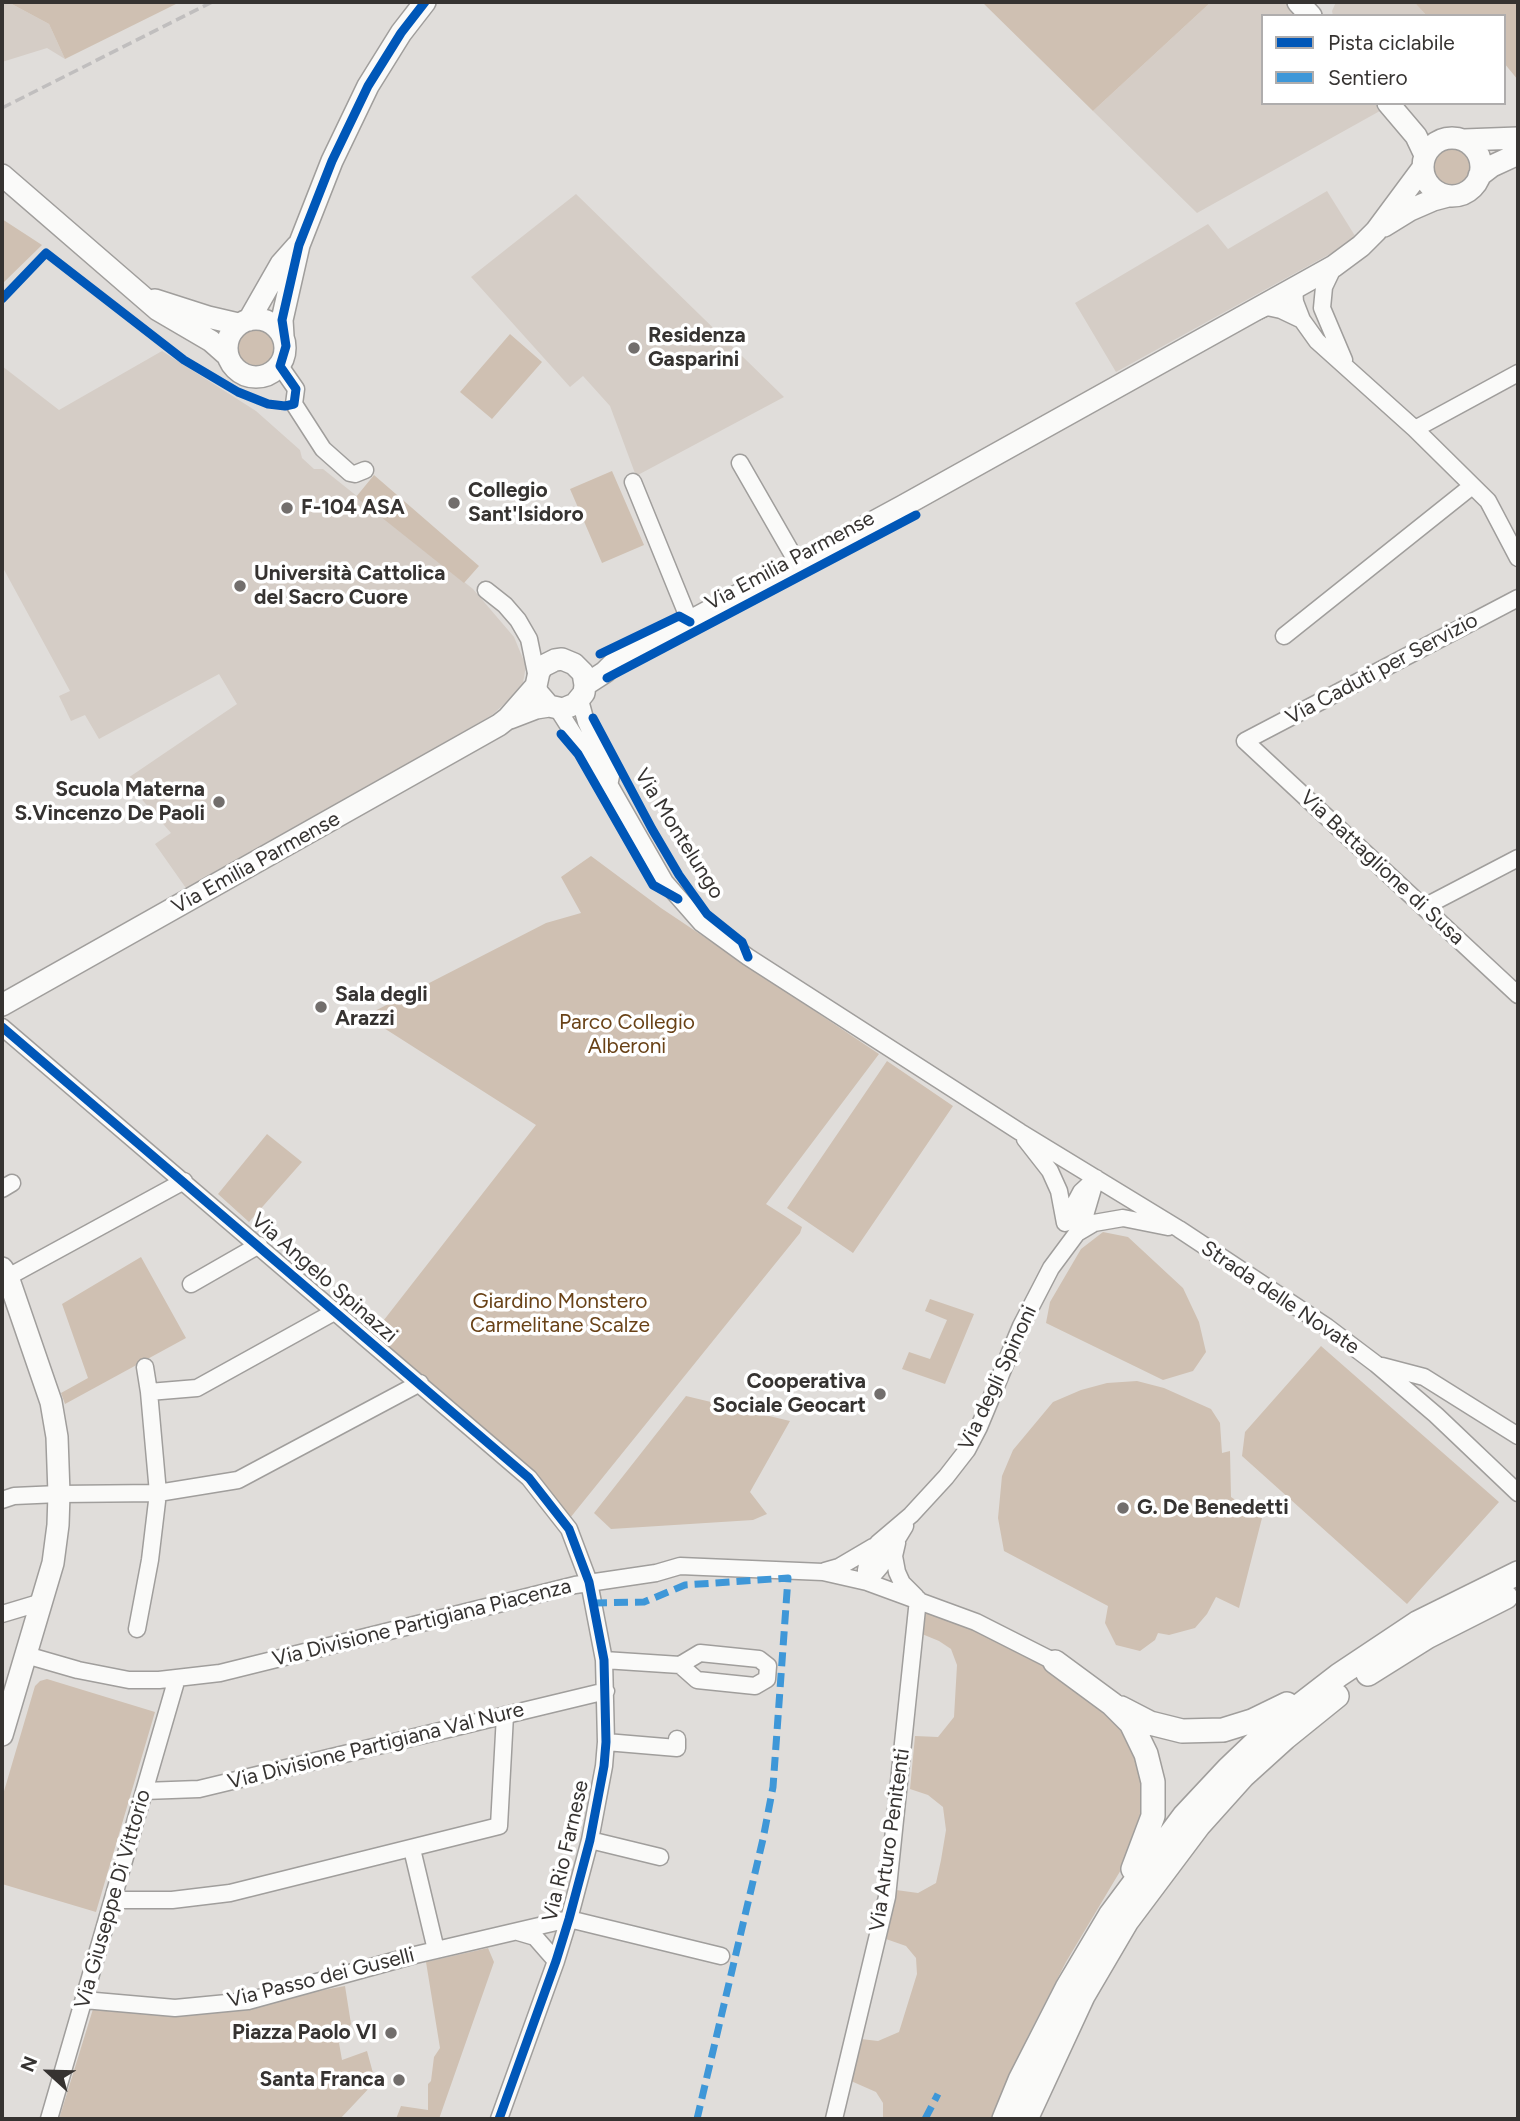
<!DOCTYPE html>
<html>
<head>
<meta charset="utf-8">
<style>
	body { margin:0 }
	#map { position:relative; width:1520px; height:2121px; overflow:hidden; background:#e0ddda; font-family:Figtree,sans-serif }
	canvas { display:block }
	.frame { position:absolute; inset:0; border:4px solid #363331; pointer-events:none }
	.legend { position:absolute; left:1261px; top:14px; width:245px; height:91px; box-sizing:border-box; background:#fff; border:2px solid #afadad; margin:0; padding:9px 12px; list-style:none; font-size:21px; color:#363331 }
	.legend li { display:flex; align-items:center; gap:14px; height:35px }
	.legend b { width:35px; border:2px solid #afadad }
	.north { position:absolute; left:14px; top:2037px; width:70px; height:70px; -webkit-text-stroke:5px #fff; paint-order:stroke; rotate:292deg; font-size:19px; font-weight:700; line-height:28px; text-align:center; color:#363331 }
	.north::after { content:''; display:block; margin:auto; width:24px; height:32px; background:#363331; clip-path:polygon(50% 0,100% 100%,50% 72%,0 100%) }
</style>
</head>
<body>
<div id="map">
<canvas width="1520" height="2121"></canvas>
<div class="frame"></div>
<ul class="legend">
<li><b style="height:9px;background:#0057b8"></b>Pista ciclabile</li>
<li><b style="height:9px;background:#3e97d8"></b>Sentiero</li>
</ul>
<div class="north">N</div>
</div>
<script>
const ctx = document.querySelector('canvas').getContext('2d');
ctx.lineJoin = 'round';
function fillPath(path, color) { ctx.fillStyle = color; ctx.fill(path, 'evenodd'); }
const toPath = rows => new Path2D(rows.map(r => 'M' + r).join(''));
function stroke(path, color, width, dash) { ctx.strokeStyle = color; ctx.lineWidth = width; ctx.lineCap = dash ? 'butt' : 'round'; ctx.setLineDash(dash || []); ctx.stroke(path); }
function write(font, color, halo, rows, align = 'center') {
  ctx.font = font + ' Figtree,sans-serif'; ctx.lineWidth = 7; ctx.setLineDash([]); ctx.textBaseline = 'middle'; ctx.strokeStyle = halo; ctx.fillStyle = color; for (const [text, x, y, turn = 0] of rows) {
    ctx.save(); ctx.translate(x, y); ctx.rotate((+turn || 0) * Math.PI / 180); ctx.textAlign = isNaN(turn) ? turn : align; if (halo) ctx.strokeText(text, 0, 0); ctx.fillText(text, 0, 0); ctx.restore();
  }
}
fillPath(toPath([
	[2,2,8,2,49,24,65,59,47,48,2,62],
	[1211,2,1287,2,1301,16,1263,16,1263,103,1383,103,1387,107,1197,213,1093,111],
	[1336,2,1414,2,1427,16,1333,16,1332,11],
	[1327,191,1357,239,1116,372,1075,303,1208,224,1228,249],
	[576,194,784,397,636,476,610,406,583,376,570,387,471,277],
	[162,351,256,411,300,450,302,458,314,469,323,469,473,589,514,637,526,666,522,688,492,715,188,891,155,844,171,833,125,780,237,704,219,674,99,739,85,715,71,721,59,696,70,691,2,566,2,366,59,410]
]), '#d5cdc6');
fillPath(toPath([
	[8,2,180,2,65,59,49,24],
	[982,2,1211,2,1093,111],
	[1414,2,1518,2,1518,80,1504,63,1504,16,1427,16],
	'1432 166a19 19 0 1 1 38 0a19 19 0 1 1-38 0Z',
	[2,219,42,245,2,284],
	'237 347a20 20 0 1 1 40 0a20 20 0 1 1-40 0Z',
	[510,334,542,362,492,419,460,392],
	[612,471,644,545,602,563,570,489],
	[374,475,479,566,464,583,356,497],
	[591,856,661,908,879,1054,766,1204,802,1227,800,1233,570,1518,373,1334,536,1125,365,1016,546,923,581,913,561,877],
	[887,1061,953,1106,853,1253,787,1208],
	[267,1134,302,1162,249,1222,218,1194],
	[1103,1232,1128,1237,1183,1288,1199,1322,1206,1352,1193,1371,1163,1380,1046,1323,1050,1302,1081,1249],
	[141,1257,186,1338,65,1404,61,1393,88,1378,62,1304],
	[930,1299,974,1314,945,1384,902,1369,909,1352,930,1359,947,1320,925,1311],
	[1321,1346,1499,1502,1407,1604,1242,1456,1245,1432],
	[1137,1381,1164,1388,1211,1409,1220,1423,1222,1453,1230,1451,1231,1497,1262,1518,1239,1608,1216,1597,1207,1614,1195,1628,1169,1635,1158,1633,1155,1640,1140,1651,1116,1645,1105,1623,1108,1606,1004,1551,998,1518,1002,1476,1013,1450,1053,1402,1081,1390,1107,1383],
	[686,1396,790,1421,750,1492,767,1514,753,1520,611,1529,594,1513],
	[929,1611,994,1638,1042,1665,1064,1684,1085,1697,1113,1719,1138,1758,1144,1788,1141,1825,1125,1863,1066,1962,1028,2036,994,2119,883,2119,883,2103,876,2092,851,2081,861,2039,878,2041,899,2032,917,1974,916,1958,906,1946,886,1939,896,1890,918,1893,936,1883,941,1860,946,1830,943,1807,928,1795,910,1789,915,1736,938,1737,954,1717,957,1665,951,1649,939,1641,922,1634,924,1614],
	[47,1679,155,1712,96,1912,2,1884,2,1798,35,1686,40,1681],
	[488,1948,494,1962,439,2119,396,2119,401,2106,428,2110,428,2084,431,2081,434,2057,440,2048,426,1962],
	[345,1986,351,2024,339,2043,342,2060,367,2051,373,2073,367,2076,373,2084,340,2119,59,2119,93,2009,245,2005]
]), '#cfc0b2');
const minor = toPath([
	[1334,266,1324,287,1322,308,1344,360],
	[1294,288,1295,302,1302,320,1317,341,1415,429,1488,501,1518,558],
	[1258,311,1267,307,1281,310,1302,320],
	[280,366,296,389,294,404,323,449,350,473,355,474,365,470],
	[1415,429,1518,373],
	[740,463,798,564],
	[633,482,690,622],
	[486,590,505,605,518,620,529,639,537,678],
	[1518,598,1245,741,1518,995],
	[1284,636,1472,486],
	[580,700,586,722,611,776,610,781],
	[557,708,603,780,609,784,665,882,701,923,748,957,1020,1132,1179,1229,1327,1327,1376,1364,1436,1415,1518,1493],
	[1424,907,1518,858],
	[2,1027,529,1478,569,1529,589,1582,604,1660,606,1742,604,1766,590,1840,569,1919,556,1961,499,2119],
	[1025,1139,1050,1171,1059,1191,1065,1223],
	[2,1189,12,1183],
	[1065,1222,1081,1192,1094,1180],
	[1077,1233,1094,1223,1123,1218,1168,1227],
	[8,1277,184,1181],
	[191,1284,259,1245],
	[1382,1366,1424,1377,1518,1436],
	[149,1392,197,1388,336,1311],
	[2,1500,14,1496,59,1494,158,1493,238,1480,420,1383],
	[897,1543,894,1556,897,1572,902,1583,916,1597],
	[825,1571,839,1567,873,1547],
	[867,1582,866,1570,868,1560,878,1543,911,1515,946,1477,967,1450,979,1427,1021,1326,1051,1268,1077,1233,1086,1212,1096,1178],
	[867,1582,880,1567,905,1526],
	[2,1614,42,1602],
	[137,1629,150,1560,158,1493,149,1392,145,1367],
	[26,1655,78,1670,129,1680,159,1680,220,1673,575,1585,656,1573,680,1566,823,1572,867,1582,976,1622,1055,1662],
	[604,1660,680,1665,697,1680,755,1686,767,1679,768,1666,759,1659,700,1653,680,1665],
	[606,1742,677,1748,677,1739],
	[144,1791,199,1789,606,1691],
	[590,1840,660,1857],
	[412,1849,436,1950],
	[113,1900,172,1900,230,1893,499,1826,505,1715],
	[518,1932,535,1937,556,1961],
	[84,2000,175,2008,248,2001,415,1955,569,1919,721,1956],
	[49,2119,177,1678],
	[834,2119,887,1897,918,1599]
]);
const major = toPath([
	[1298,2,1311,16],
	[1388,103,1416,136,1425,155],
	'1423 167a29 29 0 1 1 58 0a29 29 0 1 1-58 0Z',
	[1464,140,1518,138],
	[2,175,158,310,211,341,228,356],
	[1479,176,1492,166,1518,154],
	[1384,226,1410,210,1433,200,1448,196],
	[155,300,208,317,238,324],
	'227 348a29 29 0 1 1 58 0a29 29 0 1 1-58 0Z',
	[249,320,281,264,297,246],
	[283,336,282,320,299,245,332,161,368,86,401,33,425,2],
	[585,685,605,672,615,662,903,506,1334,266,1361,246,1376,231,1422,169],
	[510,718,536,708,549,706,563,709,575,704,584,693,585,685,583,673,574,664,562,659,555,660,543,666,539,672,536,686,537,692,549,706],
	[2,1005,499,725,508,718,536,686],
	[2,1268,8,1277,51,1402,57,1437,59,1494,58,1525,53,1563,2,1735]
]);
const highway = toPath([
	[1055,1662,1112,1704,1131,1723,1146,1754,1153,1782,1153,1816,1133,1869],
	[1368,1674,1427,1637,1506,1597],
	[1121,1708,1150,1723,1182,1731,1223,1730,1252,1721,1287,1704],
	[1004,2119,1020,2080,1067,1988,1111,1914,1184,1816,1228,1769,1273,1726,1339,1675,1417,1623,1518,1573],
	[1026,2119,1083,1996,1127,1921,1199,1825,1243,1776,1285,1738,1337,1696]
]);
stroke(minor, '#a09e9c', 19);
stroke(major, '#a09e9c', 24);
stroke(highway, '#a09e9c', 26);
stroke(minor, '#fafaf9', 16);
stroke(major, '#fafaf9', 21);
stroke(highway, '#fafaf9', 23);
stroke(toPath([
	[2,108,212,2]
]), '#c0bebe', 3.5, [10, 5]);
stroke(toPath([
	[593,1603,644,1602,685,1585,788,1578,773,1787,763,1839,697,2119],
	[925,2119,938,2094]
]), '#3e97d8', 7, [14, 7]);
stroke(toPath([
	[2,299,46,253,184,360,238,392,268,404,285,406,294,404,296,389,280,366,286,346,282,320,299,245,332,161,368,86,401,33,425,2],
	[600,654,679,616,690,622],
	[607,678,916,515],
	[593,718,652,829,679,875,707,914,742,942,748,957],
	[561,734,578,754,653,885,678,899],
	[2,1027,529,1478,569,1529,589,1582,604,1660,606,1742,604,1766,590,1840,569,1919,556,1961,499,2119]
]), '#0057b8', 9);
for (const [x, y, r, color] of [
	[634,348,7,"#726e6c"],
	[454,503,7,"#726e6c"],
	[287,508,7,"#726e6c"],
	[240,586,7,"#726e6c"],
	[219,802,7,"#726e6c"],
	[321,1007,7,"#726e6c"],
	[880,1394,7,"#726e6c"],
	[1123,1508,7,"#726e6c"],
	[391,2033,7,"#726e6c"],
	[399,2080,7,"#726e6c"]
]) { const dot = new Path2D(); dot.arc(x, y, r, 0, 2 * Math.PI); ctx.fillStyle = color; ctx.fill(dot); stroke(dot, '#fff', 2.5); }
write('bold 21px', '#363331', '#fff', [
	["Residenza",648,336],
	["Gasparini",648,360],
	["Collegio",468,491],
	["Sant'Isidoro",468,515],
	["F-104 ASA",301,508],
	["Università Cattolica",254,574],
	["del Sacro Cuore",254,598],
	["Scuola Materna",205,790,"right"],
	["S.Vincenzo De Paoli",205,814,"right"],
	["Sala degli",335,995],
	["Arazzi",335,1019],
	["Cooperativa",866,1382,"right"],
	["Sociale Geocart",866,1406,"right"],
	["G. De Benedetti",1137,1508],
	["Piazza Paolo VI",377,2033,"right"],
	["Santa Franca",385,2080,"right"]
], 'left');
write('21px', '#363331', '#fff', [
	["Via Emilia Parmense",790,561,-28],
	["Via Caduti per Servizio",1382,669,-28],
	["Via Montelungo",679,834,58],
	["Via Emilia Parmense",256,863,-29],
	["Via Battaglione di Susa",1382,868,43],
	["Via Angelo Spinazzi",324,1278,41],
	["Strada delle Novate",1280,1298,34],
	["Via degli Spinoni",998,1378,-65],
	["Via Divisione Partigiana Piacenza",422,1623,-14],
	["Via Divisione Partigiana Val Nure",376,1746,-14],
	["Via Arturo Penitenti",890,1840,-82],
	["Via Rio Farnese",566,1851,-77],
	["Via Giuseppe Di Vittorio",113,1899,-74],
	["Via Passo dei Guselli",321,1978,-14]
]);
write('21px', '#694217', '#fff', [
	["Parco Collegio",627,1023],
	["Alberoni",627,1047],
	["Giardino Monstero",560,1302],
	["Carmelitane Scalze",560,1326]
]);
</script>
</body>
</html>
